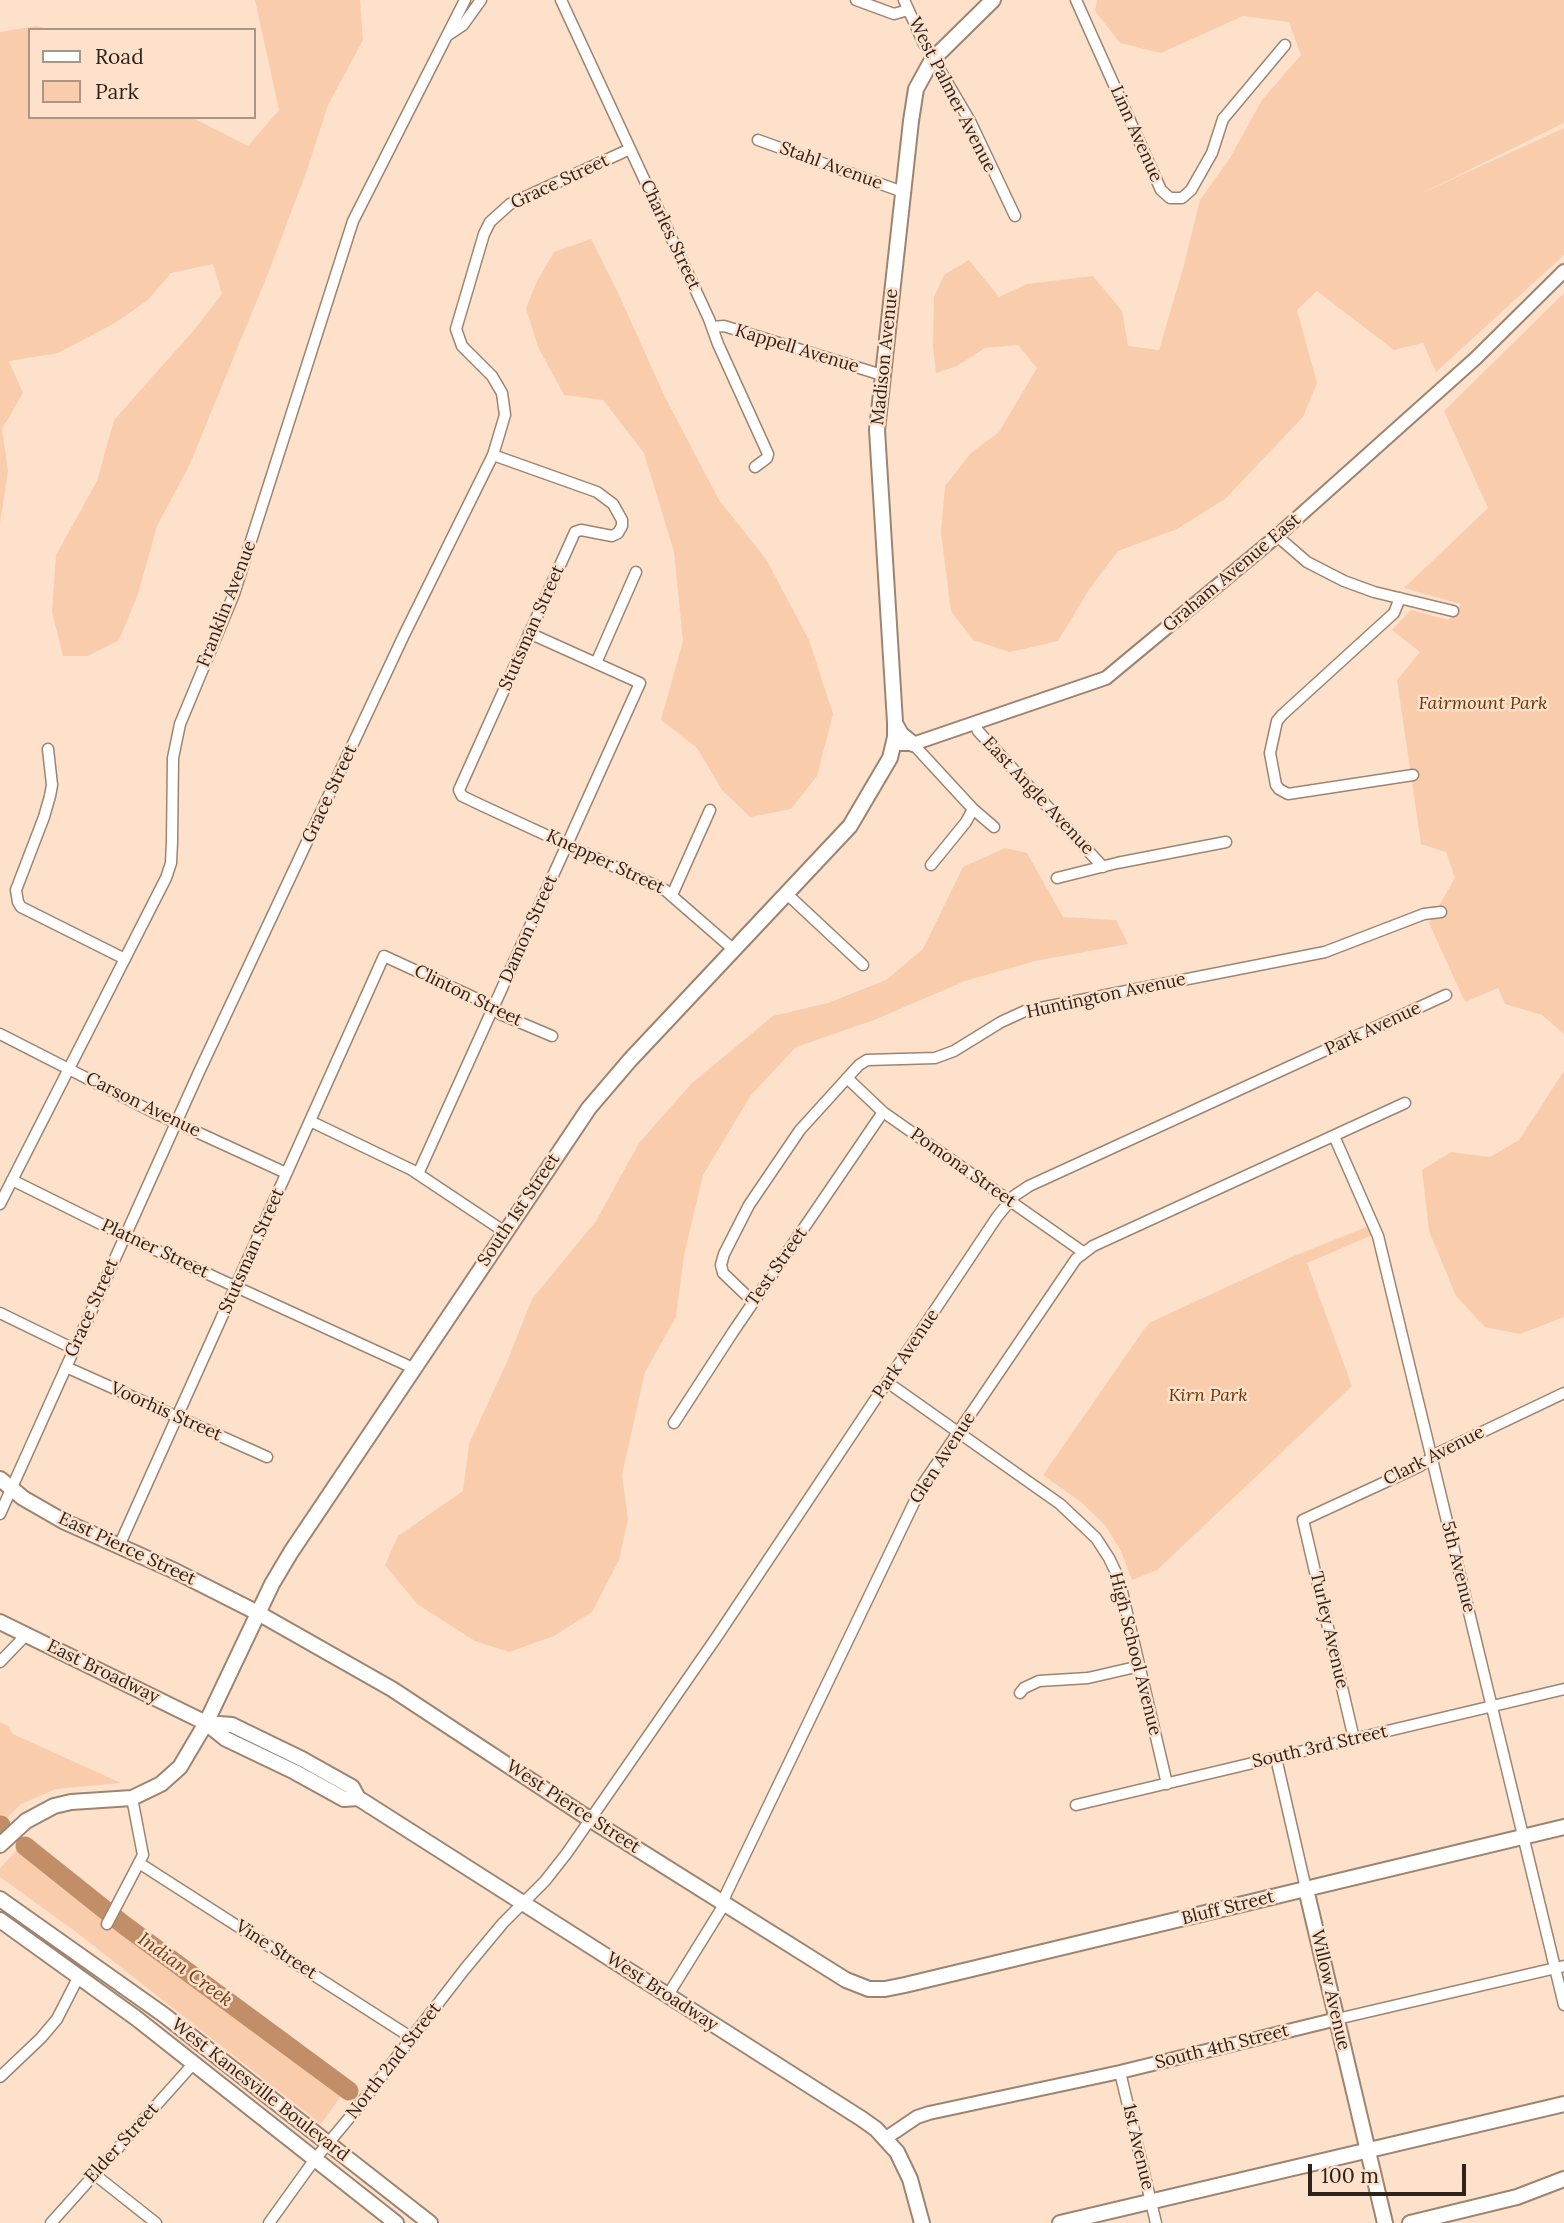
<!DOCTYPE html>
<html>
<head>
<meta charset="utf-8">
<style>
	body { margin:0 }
	#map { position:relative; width:1564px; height:2223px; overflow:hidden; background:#fee1cb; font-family:Lora,serif }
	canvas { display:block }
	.legend { position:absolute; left:28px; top:28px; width:228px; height:91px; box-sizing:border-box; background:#fee1cb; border:2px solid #ab9585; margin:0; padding:9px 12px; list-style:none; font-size:21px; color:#2e231b }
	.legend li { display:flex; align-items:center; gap:14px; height:35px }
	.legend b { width:35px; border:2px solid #ab9585 }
	.scale { position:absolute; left:1308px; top:2164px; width:158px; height:32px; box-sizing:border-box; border:4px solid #2e231b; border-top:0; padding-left:9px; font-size:21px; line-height:24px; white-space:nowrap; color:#2e231b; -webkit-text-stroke:5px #fee1cb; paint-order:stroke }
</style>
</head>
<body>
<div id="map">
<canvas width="1564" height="2223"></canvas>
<ul class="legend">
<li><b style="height:9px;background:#fff"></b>Road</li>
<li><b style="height:19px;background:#f9ccac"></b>Park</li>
</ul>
<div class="scale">100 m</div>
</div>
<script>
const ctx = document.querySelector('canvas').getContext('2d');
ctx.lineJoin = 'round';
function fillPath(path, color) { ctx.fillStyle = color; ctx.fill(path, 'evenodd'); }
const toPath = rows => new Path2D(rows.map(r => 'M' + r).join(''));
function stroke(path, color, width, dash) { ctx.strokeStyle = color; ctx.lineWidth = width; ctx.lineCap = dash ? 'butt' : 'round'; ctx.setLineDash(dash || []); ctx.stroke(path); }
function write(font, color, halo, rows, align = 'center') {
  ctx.font = font + ' Lora,serif'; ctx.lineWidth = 5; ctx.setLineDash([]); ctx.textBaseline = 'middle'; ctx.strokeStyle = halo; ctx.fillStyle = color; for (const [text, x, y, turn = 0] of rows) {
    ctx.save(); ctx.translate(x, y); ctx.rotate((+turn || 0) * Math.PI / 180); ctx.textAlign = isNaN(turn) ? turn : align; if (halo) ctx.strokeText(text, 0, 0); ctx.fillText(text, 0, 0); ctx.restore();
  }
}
fillPath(toPath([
	[255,0,360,0,363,40,328,105,307,170,269,271,190,464,157,526,138,594,119,640,88,656,63,656,52,612,56,555,97,481,114,420,194,330,222,294,213,264,171,273,148,300,113,324,58,353,9,361,23,393,2,429,8,471,0,523,0,32,37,26,51,30,30,30,30,117,191,117,248,146,279,110],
	[1097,0,1564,0,1564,123,1418,195,1564,128,1564,255,1436,372,1423,343,1394,350,1317,291,1297,310,1317,383,1303,417,1225,499,1177,529,1118,551,1090,588,1058,641,1010,652,973,640,951,611,941,533,945,486,971,453,999,432,1037,368,1018,345,985,348,957,366,936,373,933,346,934,297,944,275,969,260,999,297,1027,284,1093,276,1122,311,1128,346,1159,350,1184,265,1200,200,1230,158,1262,100,1301,55,1289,22,1243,16,1161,53,1120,43,1095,11],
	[591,239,619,295,665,397,719,500,766,559,809,640,833,714,817,776,791,809,750,817,722,790,697,748,661,720,683,641,674,552,644,453,603,400,564,395,538,347,526,308,537,281,554,252],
	[1564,293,1564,1034,1542,1015,1505,1004,1498,988,1465,1002,1429,923,1455,878,1446,852,1421,844,1397,680,1420,652,1392,630,1411,610,1448,620,1461,604,1404,588,1488,508,1444,411],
	[1005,848,1027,853,1063,917,1116,920,1128,944,1035,961,965,981,874,1020,796,1047,751,1095,703,1175,684,1255,676,1317,645,1372,622,1475,628,1519,619,1560,592,1612,554,1636,509,1652,475,1641,417,1604,385,1565,398,1536,463,1491,469,1444,507,1362,532,1299,596,1221,639,1143,692,1083,773,1016,828,1003,886,980,923,949,963,867],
	[1564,1071,1564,1317,1520,1334,1485,1327,1456,1296,1429,1231,1422,1170,1451,1152,1490,1157,1519,1140],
	[1374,1224,1377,1233,1307,1263,1352,1386,1157,1570,1132,1580,1121,1551,1105,1525,1081,1502,1043,1475,1145,1328,1151,1322,1294,1256],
	[0,1722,8,1726,13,1734,121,1783,56,1789,21,1804,0,1825],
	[27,1840,102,1911,350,2083,321,2124,76,1932,0,1877,0,1868]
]), '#f9ccac');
stroke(toPath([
	[0,1825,1,1825],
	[25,1846,124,1925,349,2091]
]), '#c18e68', 19);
const minor = toPath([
	[561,0,709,319,718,344,768,454,767,458,755,467],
	[856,0,894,14,908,10],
	[904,0,924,44,936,56,940,70,970,121,1015,216],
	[1076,0,1161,190,1170,198,1182,198,1191,190,1212,153,1223,119,1285,45],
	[448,35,463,25,481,0],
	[758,140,903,192],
	[712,327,724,326,882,375],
	[493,455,597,492,613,504,622,520,622,526,618,533,612,536,581,530,575,532,459,790,462,796,483,806,665,890,734,950],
	[1277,536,1307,562,1344,581,1374,592,1453,611],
	[1400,598,1394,613,1282,715,1277,721,1270,753,1276,785,1279,789,1288,794,1413,775],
	[596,663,636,572],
	[975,724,978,731,1103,867],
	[913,744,973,809,994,827],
	[48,749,52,785,50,796,44,817,16,890,18,902,21,907,125,959],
	[931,865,966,822,973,809],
	[1057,878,1117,863,1226,842],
	[787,894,863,965],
	[672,895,710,810],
	[0,1034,151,1111,286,1173],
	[847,1078,883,1112,1083,1252],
	[310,1121,412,1170,505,1232],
	[1334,1136,1378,1236,1564,2005],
	[418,1174,640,683,529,633],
	[12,1180,125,1236,413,1368],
	[0,1204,166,878,171,863,172,842,173,758,180,724,234,594,353,221,465,0],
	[755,1300,746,1295,723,1273,721,1265,724,1254,749,1205,800,1130,859,1065,867,1060,935,1058,954,1051,1001,1022,1025,1011,1325,952,1424,914,1441,912],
	[0,1313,74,1349],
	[66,1367,267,1457],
	[887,1382,1060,1504,1096,1538,1109,1558,1119,1579,1167,1784],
	[674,1423,733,1332,883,1112],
	[0,1514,199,1072,404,635,493,455,505,415,502,393,492,376,462,346,456,329,484,234,490,222,510,204,630,149],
	[119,1546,384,956,488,1004,500,1014,552,1036],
	[0,1662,26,1635],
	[1020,1693,1024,1688,1039,1681,1088,1678,1140,1666],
	[1354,1739,1303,1520,1420,1466,1438,1453,1564,1393],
	[1276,1758,1306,1889],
	[1076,1805,1564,1689],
	[139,1863,412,2038],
	[107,1924,143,1855,132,1798],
	[668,1995,722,1908,726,1894,923,1484,1076,1259,1093,1246,1405,1103],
	[1337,2019,1564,1966],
	[1120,2072,1156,2223],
	[0,2077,41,2038,57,2019,79,1976],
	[94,2174,156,2223],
	[51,2223,194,2063],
	[269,2223,315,2159,355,2111,464,1970,503,1923,545,1881,567,1853,716,1638,997,1217,1014,1196,1029,1186,1446,995]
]);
const tertiary = toPath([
	[894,744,913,744,1106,678,1277,536,1476,358,1564,271],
	[886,2138,917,2117,929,2113,1120,2072,1337,2019]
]);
const secondary = toPath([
	[896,725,901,734,913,744],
	[0,1479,23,1498,63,1521,175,1571,258,1613,392,1689,591,1820,846,1980,869,1989,885,1989,905,1985,1564,1827],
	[0,1622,206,1723,226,1739,295,1772,344,1799,358,1798],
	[206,1723,232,1725,302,1759,352,1787,358,1798,862,2119,876,2129,897,2152,910,2179,922,2223],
	[0,1845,26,1821,54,1806,71,1802,132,1798,161,1784,180,1767,206,1723,272,1584,291,1552,589,1108,630,1060,850,826,890,758,895,737,895,722,877,430,911,121,916,89,932,60,993,0],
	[1306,1889,1385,2223],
	[1060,2223,1564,2104],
	[1410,2223,1517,2197,1564,2179]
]);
const primary = toPath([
	[0,1899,164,2015,430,2223],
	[0,1920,136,2018,396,2223]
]);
stroke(minor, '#9e8470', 13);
stroke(tertiary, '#9e8470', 16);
stroke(secondary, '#9e8470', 18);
stroke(primary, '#9e8470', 18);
stroke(minor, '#fff', 10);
stroke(tertiary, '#fff', 12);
stroke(secondary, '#fff', 14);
stroke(primary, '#fff', 14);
write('18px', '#2e231b', '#fee1cb', [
	["West Palmer Avenue",952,95,63],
	["Linn Avenue",1136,134,66],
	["Stahl Avenue",831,166,20],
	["Grace Street",560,182,-25],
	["Charles Street",670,235,65],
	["Kappell Avenue",797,349,17],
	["Madison Avenue",885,357,-84],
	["Graham Avenue East",1232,573,-40],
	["Franklin Avenue",227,604,-69],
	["Stutsman Street",532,628,-66],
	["Grace Street",330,794,-65],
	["East Angle Avenue",1038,796,47],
	["Knepper Street",605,862,25],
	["Damon Street",529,929,-66],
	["Clinton Street",468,996,26],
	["Huntington Avenue",1106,996,-12],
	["Park Avenue",1373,1029,-25],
	["Carson Avenue",143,1105,26],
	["Pomona Street",963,1168,35],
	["South 1st Street",519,1210,-56],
	["Platner Street",155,1249,25],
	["Stutsman Street",252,1251,-66],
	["Test Street",777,1267,-55],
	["Grace Street",92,1308,-66],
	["Park Avenue",906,1354,-56],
	["Voorhis Street",166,1412,24],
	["Clark Avenue",1434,1456,-27],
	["Glen Avenue",943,1458,-57],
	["East Pierce Street",127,1549,25],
	["5th Avenue",1458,1567,76],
	["Turley Avenue",1329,1630,77],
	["High School Avenue",1135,1654,76],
	["East Broadway",103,1672,26],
	["South 3rd Street",1320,1747,-13],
	["West Pierce Street",573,1807,33],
	["Bluff Street",1228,1908,-14],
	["Vine Street",276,1950,33],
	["Willow Avenue",1330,1990,77],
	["West Broadway",662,1992,33],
	["South 4th Street",1222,2047,-14],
	["North 2nd Street",394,2061,-52],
	["West Kanesville Boulevard",260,2090,38],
	["Elder Street",122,2143,-48],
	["1st Avenue",1138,2147,77]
]);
write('italic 18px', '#663606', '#fee1cb', [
	["Fairmount Park",1483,704],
	["Kirn Park",1208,1396]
]);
write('italic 19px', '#703e12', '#fee1cb', [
	["Indian Creek",185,1970,36]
]);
</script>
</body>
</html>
